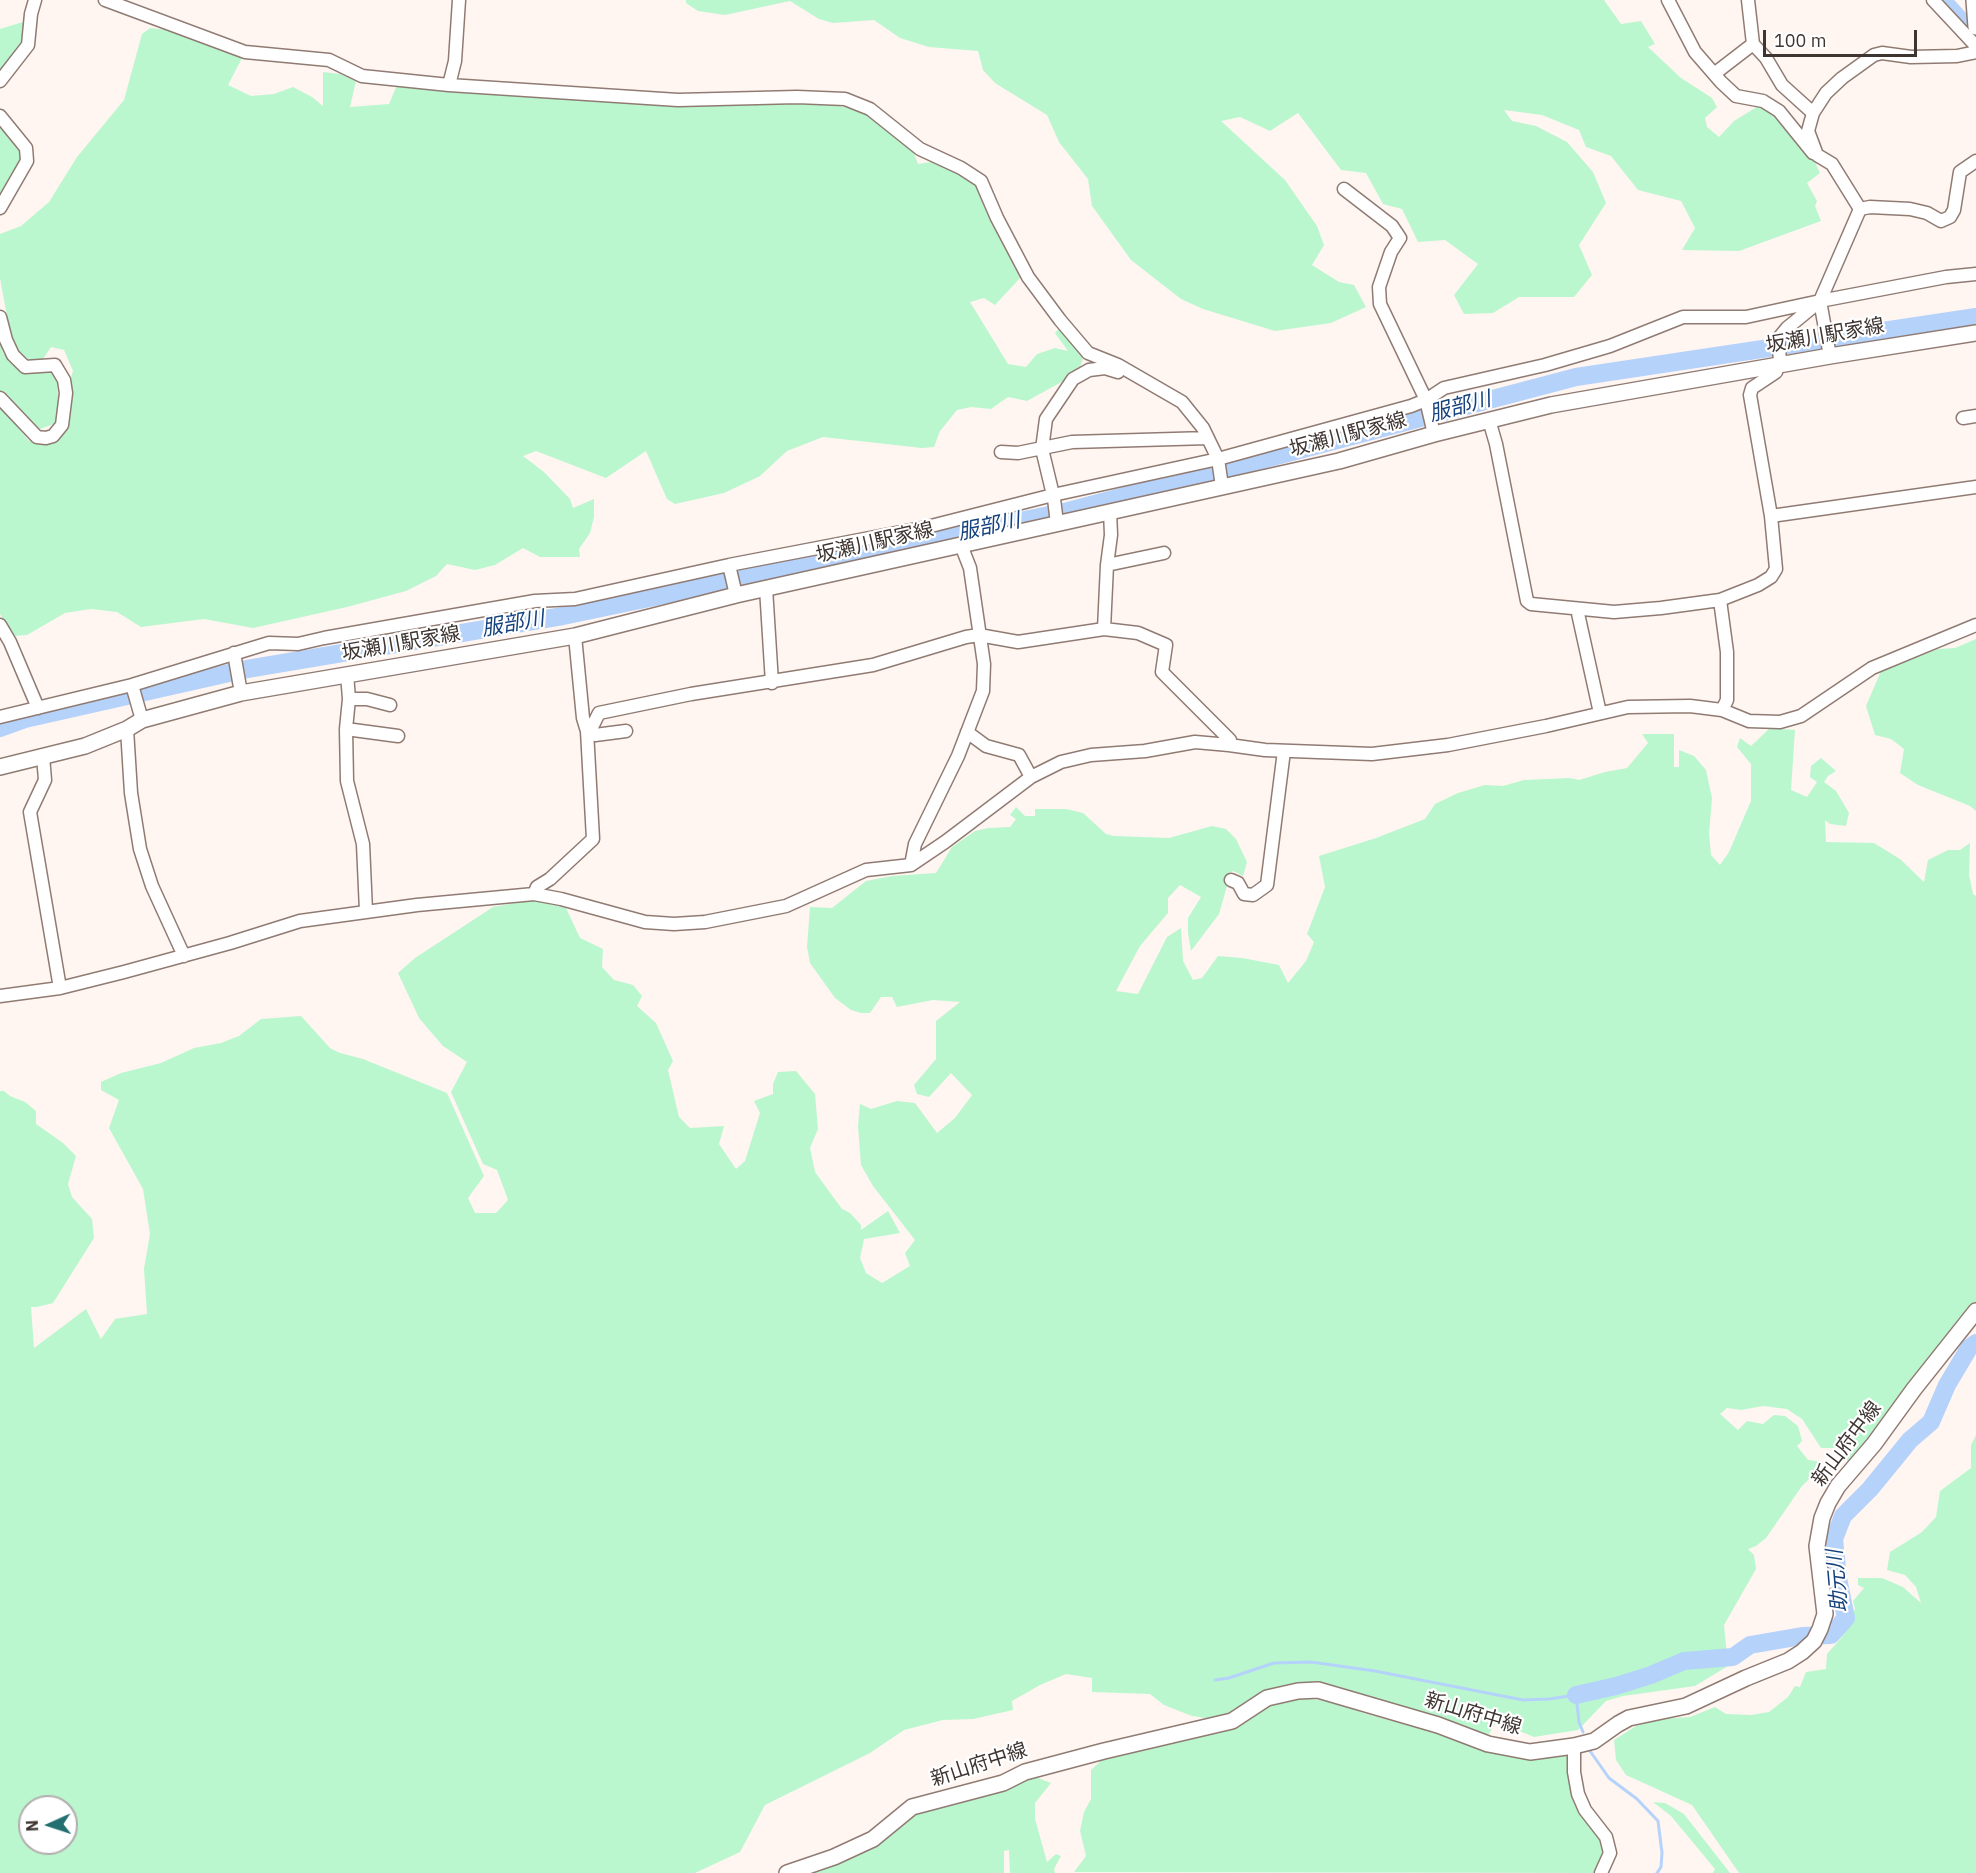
<!DOCTYPE html>
<html>
<head>
<meta charset="utf-8">
<style>
	body { margin:0 }
	#map { position:relative; width:1976px; height:1873px; overflow:hidden; background:#fff5f1; font-family:"IBM Plex Sans",sans-serif }
	canvas { display:block }
	.north { position:absolute; left:18px; top:1795px; width:60px; height:60px; box-sizing:border-box; background:#fff; border:2px solid #b2aead; border-radius:50%; rotate:267deg; font-size:16px; font-weight:700; line-height:24px; text-align:center; color:#3e3531 }
	.north::after { content:''; display:block; margin:auto; width:21px; height:27px; background:#247071; clip-path:polygon(50% 0,100% 100%,50% 72%,0 100%) }
	.scale { position:absolute; left:1763px; top:30px; width:154px; height:27px; box-sizing:border-box; border:3px solid #3e3531; border-top:0; padding-left:8px; font-size:18px; line-height:21px; white-space:nowrap; color:#3e3531; -webkit-text-stroke:4px #fff; paint-order:stroke }
</style>
</head>
<body>
<div id="map">
<canvas width="1976" height="1873"></canvas>
<div class="north">N</div>
<div class="scale">100 m</div>
</div>
<script>
const ctx = document.querySelector('canvas').getContext('2d');
ctx.lineJoin = 'round';
function fillPath(path, color) { ctx.fillStyle = color; ctx.fill(path, 'evenodd'); }
const toPath = rows => new Path2D(rows.map(r => 'M' + r).join(''));
function stroke(path, color, width, dash) { ctx.strokeStyle = color; ctx.lineWidth = width; ctx.lineCap = dash ? 'butt' : 'round'; ctx.setLineDash(dash || []); ctx.stroke(path); }
function write(font, color, halo, rows, align = 'center') {
  ctx.font = font + ' "IBM Plex Sans","Noto Sans JP",sans-serif'; ctx.lineWidth = 4.5; ctx.setLineDash([]); ctx.textBaseline = 'middle'; ctx.strokeStyle = halo; ctx.fillStyle = color; for (const [text, x, y, turn = 0] of rows) {
    ctx.save(); ctx.translate(x, y); ctx.rotate((+turn || 0) * Math.PI / 180); ctx.textAlign = isNaN(turn) ? turn : align; if (halo) ctx.strokeText(text, 0, 0); ctx.fillText(text, 0, 0); ctx.restore();
  }
}
fillPath(toPath([
	[686,0,1604,0,1621,24,1641,21,1655,44,1648,47,1681,78,1712,98,1717,107,1705,118,1707,127,1719,137,1734,121,1760,105,1780,118,1815,162,1820,173,1807,183,1817,201,1815,206,1821,221,1739,251,1682,250,1695,228,1681,201,1638,190,1611,156,1586,147,1579,130,1542,115,1504,110,1512,121,1536,126,1567,142,1593,172,1606,203,1579,245,1592,275,1574,297,1519,297,1493,313,1464,314,1454,295,1478,264,1445,240,1418,242,1402,209,1383,204,1366,173,1341,170,1298,113,1270,131,1240,117,1221,121,1285,180,1317,226,1324,245,1312,265,1339,282,1354,285,1366,307,1331,323,1275,331,1203,309,1181,299,1131,260,1092,206,1088,179,1059,142,1047,115,995,83,983,70,978,51,929,47,900,38,874,20,833,23,819,19,790,1,725,15,698,11,686,3],
	[26,21,23,46,0,75,0,29],
	[150,28,168,30,242,58,228,85,251,96,274,94,293,87,312,97,323,106,323,72,340,74,356,81,350,107,389,104,397,85,525,93,672,106,692,106,736,101,838,106,856,109,879,120,911,146,918,164,931,162,975,182,1021,277,995,305,984,298,970,302,1008,364,1026,367,1037,354,1055,348,1068,351,1055,333,1061,326,1083,358,1078,373,1027,401,1008,397,991,409,971,407,957,410,940,431,934,447,922,448,823,437,787,451,760,476,724,493,675,504,667,499,646,451,606,478,536,451,523,456,544,472,570,499,573,508,594,499,594,517,590,533,579,549,580,557,540,557,523,548,495,565,475,570,447,564,436,576,406,591,347,607,253,628,204,619,141,627,117,612,91,609,65,613,27,635,13,636,0,614,0,405,29,441,38,444,52,441,73,371,64,350,51,347,43,359,26,361,17,353,8,322,0,278,0,234,21,226,49,202,77,157,124,100,142,34],
	[0,122,16,141,22,154,23,164,0,206],
	[0,343,3,353,16,368,26,373,51,369,57,383,59,408,54,424,40,429,0,395],
	[1976,639,1976,811,1970,806,1918,785,1900,773,1904,749,1891,739,1875,735,1866,706,1881,671,1938,649,1955,648],
	[1770,728,1795,730,1791,790,1807,797,1817,782,1810,777,1811,766,1821,758,1836,771,1828,776,1824,782,1836,791,1849,813,1846,826,1830,824,1825,820,1826,842,1874,843,1900,859,1924,882,1928,860,1948,850,1960,850,1970,843,1969,875,1973,894,1976,896,1976,1303,1851,1464,1833,1448,1821,1448,1802,1419,1787,1409,1763,1406,1741,1410,1727,1408,1720,1414,1738,1430,1747,1421,1763,1424,1774,1415,1785,1416,1798,1426,1802,1441,1797,1446,1808,1460,1817,1461,1820,1469,1802,1486,1766,1538,1756,1546,1748,1549,1754,1555,1756,1569,1724,1625,1728,1666,1695,1686,1623,1696,1606,1701,1578,1730,1534,1737,1497,1722,1488,1735,1431,1720,1315,1683,1291,1684,1276,1687,1234,1714,1208,1721,1205,1718,1192,1716,1164,1705,1150,1694,1092,1692,1092,1678,1066,1674,1040,1685,1012,1701,1013,1710,973,1719,943,1720,904,1730,870,1753,765,1805,740,1852,695,1873,0,1873,0,1091,4,1091,10,1096,25,1102,36,1111,36,1124,63,1143,76,1156,68,1184,72,1197,92,1219,94,1238,53,1303,37,1307,31,1307,34,1348,86,1309,101,1339,115,1319,147,1314,144,1269,150,1234,143,1189,109,1128,119,1100,101,1090,101,1082,121,1073,161,1063,194,1048,221,1043,239,1036,261,1019,301,1016,330,1048,340,1053,363,1059,447,1093,484,1176,468,1198,475,1213,496,1213,508,1200,497,1170,483,1164,451,1092,467,1062,443,1046,419,1018,398,973,415,958,493,907,532,900,566,908,580,938,603,949,602,967,614,980,633,985,642,996,637,1006,656,1023,673,1061,668,1070,679,1117,690,1128,724,1126,719,1144,736,1169,745,1161,760,1113,754,1101,773,1094,773,1084,778,1072,796,1071,815,1094,818,1129,810,1148,815,1172,842,1209,850,1213,861,1225,861,1230,888,1211,900,1233,864,1239,860,1258,866,1273,882,1283,910,1266,905,1253,915,1240,873,1186,861,1165,858,1126,860,1104,871,1109,897,1101,915,1103,937,1133,955,1118,972,1095,951,1073,929,1097,917,1094,914,1085,936,1059,936,1021,960,1002,933,1000,897,1007,892,997,881,997,870,1013,861,1013,851,1010,835,998,810,963,807,947,810,907,832,908,866,881,892,876,936,873,952,847,975,831,988,828,1010,827,1016,819,1010,815,1016,807,1025,816,1035,816,1035,809,1066,809,1083,813,1106,834,1114,836,1169,838,1212,826,1226,829,1236,839,1247,862,1243,876,1233,871,1226,875,1227,886,1219,914,1191,951,1188,933,1188,918,1201,897,1180,885,1168,898,1168,913,1140,946,1116,991,1138,994,1167,937,1181,928,1183,961,1193,980,1202,978,1218,956,1242,958,1279,965,1288,983,1306,961,1314,942,1307,934,1325,887,1319,856,1376,838,1425,819,1435,804,1458,793,1485,785,1503,786,1524,780,1570,778,1579,780,1605,772,1627,768,1648,743,1642,734,1674,734,1674,767,1679,767,1679,750,1694,756,1706,770,1712,798,1709,834,1711,855,1720,865,1729,852,1751,801,1751,764,1737,747,1740,738,1751,746],
	[30,1807,66,1807,66,1843,30,1843],
	[1976,1435,1976,1873,1739,1873,1692,1805,1626,1775,1616,1760,1614,1740,1636,1726,1659,1719,1690,1717,1715,1707,1726,1714,1751,1715,1769,1712,1788,1697,1795,1686,1800,1687,1806,1672,1826,1669,1827,1654,1842,1637,1855,1609,1853,1601,1864,1588,1858,1585,1858,1578,1882,1578,1903,1587,1921,1603,1916,1587,1905,1575,1887,1570,1890,1552,1922,1532,1936,1517,1940,1491,1971,1468,1971,1445],
	[1292,1696,1338,1703,1363,1713,1492,1748,1571,1754,1575,1793,1602,1836,1606,1851,1597,1873,1074,1872,1086,1856,1080,1831,1084,1812,1091,1799,1091,1770,1107,1755],
	[1030,1775,1051,1783,1035,1803,1035,1819,1047,1862,1056,1854,1061,1856,1054,1869,1055,1873,1010,1873,1009,1850,1004,1851,1004,1873,802,1873,926,1809],
	[1653,1802,1665,1803,1684,1814,1730,1873,1713,1873,1715,1869,1671,1816]
]), '#baf7cf');
stroke(toPath([
	[1215,1680,1229,1678,1274,1663,1311,1662,1375,1671,1523,1700,1549,1699,1576,1695,1579,1722,1583,1732],
	[1590,1751,1609,1778,1637,1799,1658,1821,1662,1853,1661,1867,1657,1873]
]), '#b5d2fb', 3);
stroke(toPath([
	[1942,0,1964,24],
	[0,728,25,719,247,669,563,616,1068,511,1576,377,1976,317],
	[1576,1695,1616,1686,1651,1675,1684,1661,1733,1657,1750,1645,1802,1636,1831,1635,1846,1618,1838,1578,1834,1539,1843,1516,1870,1489,1910,1440,1931,1422,1947,1385,1969,1348,1976,1343]
]), '#b5d2fb', 18);
const minor = toPath([
	[105,0,245,52,329,60,362,76,449,85,678,100,797,97,845,99,870,109,920,149,961,168,981,181,997,218,1028,277,1060,320,1088,353,1118,365,1182,402,1203,428,1218,459,1222,486],
	[1668,0,1695,52,1721,82,1736,96,1763,101,1779,111,1813,153],
	[1748,0,1753,44,1766,58,1782,85,1813,113],
	[1933,0,1976,46],
	[1714,74,1753,44],
	[0,81,28,45,31,14,35,0],
	[449,85,455,61,459,0],
	[0,116,26,148,27,161,0,208],
	[1344,189,1392,226,1400,238,1391,252,1379,287,1380,304,1426,400,1434,434],
	[1860,209,1832,164,1817,155,1808,131,1813,113,1826,93,1842,78,1874,55,1882,53,1911,57,1957,56,1976,52],
	[1820,301,1830,356],
	[0,317,6,340,13,355,25,367,55,365,64,380,66,393,62,425,53,436,46,438,37,437,0,398],
	[1963,418,1976,416],
	[1489,420,1496,444,1527,601,1531,604,1614,612,1661,608,1720,600,1758,585,1771,577,1776,569,1771,516,1750,395,1752,388,1776,372,1780,360,1778,339,1787,328,1820,301,1860,209,1870,207,1910,209,1927,213,1941,221,1950,217,1954,210,1960,172,1976,161],
	[1001,452,1018,453,1072,442,1208,438],
	[1771,516,1976,487],
	[1057,523,1054,499,1042,449,1046,419,1073,379,1089,370,1105,368,1118,372],
	[729,565,736,595],
	[1107,565,1164,553],
	[766,588,772,683],
	[1720,600,1727,652,1727,700,1722,710],
	[1577,609,1600,713],
	[0,625,10,642,38,708],
	[1104,629,1107,565,1111,535,1110,511],
	[234,653,241,693],
	[347,674,349,699,346,729,347,781,363,844,366,911],
	[132,685,142,720],
	[349,699,367,699,390,705],
	[0,717,132,685,269,643,298,644,324,638,535,601,575,599,729,565,927,527,1053,495,1218,459,1411,406,1426,400,1444,388,1545,365,1610,346,1683,317,1746,317,1820,301,1946,277,1976,274],
	[127,729,131,793,140,849,152,886,184,956],
	[346,729,398,736],
	[587,731,591,729,599,713,691,694,873,665,966,637,979,635,1018,642,1104,629,1138,633,1166,645,1162,672,1230,740,1229,745],
	[587,731,595,735,626,731],
	[967,732,986,746,1019,755,1031,777],
	[43,756,45,780,30,812,60,988],
	[911,865,915,844,958,756,983,691,984,664,970,568,961,545],
	[1231,880,1238,883,1244,894,1253,895,1267,885,1284,751],
	[534,894,537,887,550,879,593,839,587,731,583,718,575,636],
	[0,996,60,988,124,972,230,943,300,921,417,905,534,894,561,899,645,922,674,924,705,922,786,906,866,870,911,865,945,842,1031,777,1061,762,1091,755,1145,751,1195,742,1229,745,1265,750,1372,754,1448,745,1546,726,1628,707,1690,706,1722,710,1749,721,1780,722,1801,716,1872,668,1976,625],
	[1574,1746,1574,1772,1578,1794,1585,1810,1606,1837,1610,1853,1601,1873]
]);
const major = toPath([
	[1974,0,1976,27],
	[0,767,85,746,127,729,142,720,241,693,575,636,736,595,1339,461,1434,434,1551,405,1830,356,1976,333],
	[787,1873,834,1857,873,1839,912,1807,1003,1783,1025,1772,1104,1751,1232,1721,1267,1698,1298,1691,1318,1690,1438,1725,1488,1744,1530,1752,1574,1746,1594,1741,1618,1724,1629,1718,1686,1706,1746,1678,1788,1661,1802,1652,1814,1641,1820,1629,1825,1614,1817,1546,1822,1518,1828,1503,1838,1486,1874,1444,1914,1389,1976,1311]
]);
stroke(minor, '#907b73', 15);
stroke(major, '#907b73', 18);
stroke(minor, '#fff', 12);
stroke(major, '#fff', 15);
write('20px', '#3e3531', '#fff', [
	["坂瀬川駅家線",1825,336,-10],
	["坂瀬川駅家線",1348,435,-15],
	["坂瀬川駅家線",875,543,-13],
	["坂瀬川駅家線",401,644,-10],
	["新山府中線",1847,1444,-53],
	["新山府中線",1473,1714,17],
	["新山府中線",979,1765,-18]
]);
write('italic 21px', '#15417d', '#fff', [
	["服部川",1460,407,-15],
	["服部川",989,527,-12],
	["服部川",513,624,-10],
	["助元川",1838,1581,-95]
]);
</script>
</body>
</html>
